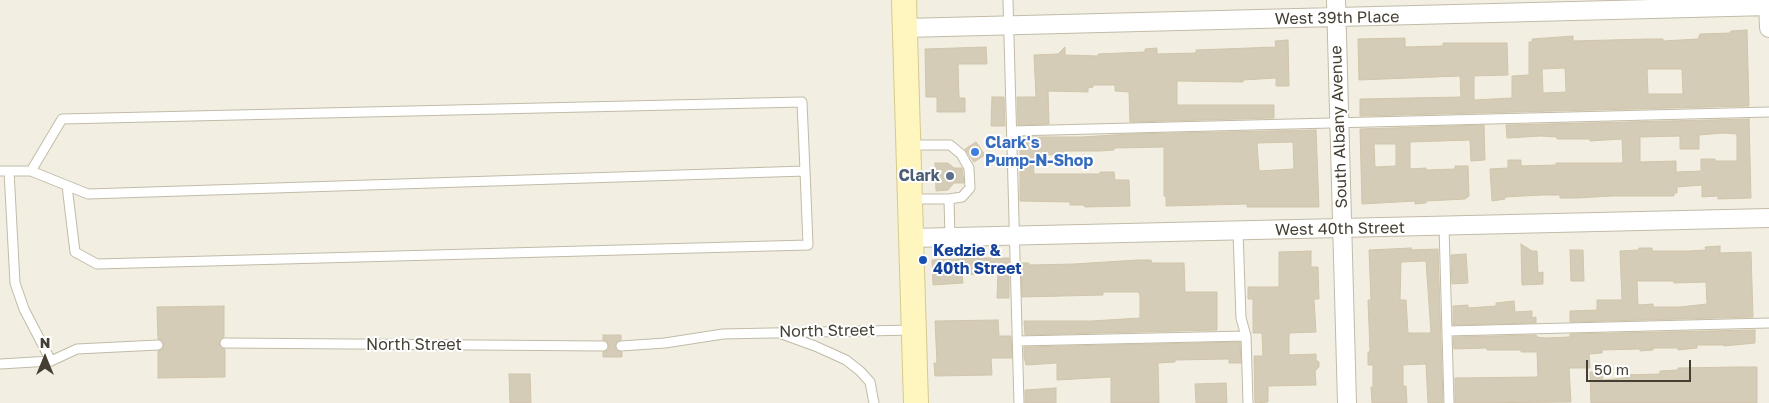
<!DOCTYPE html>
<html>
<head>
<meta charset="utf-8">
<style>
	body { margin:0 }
	#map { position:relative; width:1769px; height:403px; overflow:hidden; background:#f2efe2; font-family:"Golos Text",sans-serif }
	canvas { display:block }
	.north { position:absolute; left:20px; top:333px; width:50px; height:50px; -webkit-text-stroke:4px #fff; paint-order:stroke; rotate:0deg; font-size:14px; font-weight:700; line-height:20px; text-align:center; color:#443f32 }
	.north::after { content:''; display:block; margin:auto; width:18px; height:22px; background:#443f32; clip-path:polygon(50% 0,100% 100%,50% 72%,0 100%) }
	.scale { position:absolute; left:1586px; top:360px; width:105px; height:22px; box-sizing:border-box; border:2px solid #443f32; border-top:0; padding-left:6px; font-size:15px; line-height:18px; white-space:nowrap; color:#443f32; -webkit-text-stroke:4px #fff; paint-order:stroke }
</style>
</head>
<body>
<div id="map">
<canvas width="1769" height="403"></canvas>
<div class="north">N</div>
<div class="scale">50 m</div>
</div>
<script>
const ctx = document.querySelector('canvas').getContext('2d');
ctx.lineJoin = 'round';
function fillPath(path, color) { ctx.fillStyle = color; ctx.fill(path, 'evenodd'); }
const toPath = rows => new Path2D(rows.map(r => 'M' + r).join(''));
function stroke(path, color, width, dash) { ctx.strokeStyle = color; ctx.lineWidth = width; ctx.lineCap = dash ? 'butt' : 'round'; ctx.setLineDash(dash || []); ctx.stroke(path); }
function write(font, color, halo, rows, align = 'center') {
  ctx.font = font + ' "Golos Text",sans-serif'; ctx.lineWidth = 4; ctx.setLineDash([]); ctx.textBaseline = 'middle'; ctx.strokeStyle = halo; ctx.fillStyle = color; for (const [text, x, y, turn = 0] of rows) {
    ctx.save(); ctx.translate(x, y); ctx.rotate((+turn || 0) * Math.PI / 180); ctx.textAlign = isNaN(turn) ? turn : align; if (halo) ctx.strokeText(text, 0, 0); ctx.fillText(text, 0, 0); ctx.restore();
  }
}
const building = toPath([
	[1747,30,1749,106,1360,116,1360,99,1461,97,1460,76,1359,80,1358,39,1405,38,1405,47,1443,46,1443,43,1507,43,1508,75,1474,76,1474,100,1512,98,1512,76,1529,75,1529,42,1532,42,1532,39,1573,36,1573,41,1647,39,1663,39,1663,41,1698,39,1700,34,1730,33,1731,31,1747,30],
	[1565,68,1566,92,1543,93,1542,69,1565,68],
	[1647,69,1682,69,1683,94,1648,94,1647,69],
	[1288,40,1289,86,1276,86,1276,78,1243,80,1243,82,1177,81,1177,105,1274,105,1274,118,1130,122,1129,92,1115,91,1115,85,1093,85,1093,87,1088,88,1088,92,1048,91,1049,124,1018,125,1017,97,1036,97,1034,55,1058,54,1065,47,1065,55,1098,56,1098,54,1145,52,1145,49,1157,48,1157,54,1196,53,1196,50,1276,47,1275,41,1288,40],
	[986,47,987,64,958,64,959,98,965,98,965,112,937,112,937,97,926,97,925,49,986,47],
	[992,97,1004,97,1005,126,991,126,992,97],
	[1749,119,1751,198,1718,199,1718,196,1702,197,1702,185,1677,187,1677,193,1674,193,1674,196,1612,196,1577,198,1560,198,1560,195,1542,195,1505,197,1505,199,1492,201,1490,169,1508,168,1508,160,1521,160,1521,166,1556,165,1556,163,1623,163,1622,139,1590,141,1590,139,1557,139,1557,137,1541,136,1507,138,1506,125,1749,119],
	[1723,133,1737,134,1737,161,1715,161,1715,159,1701,159,1701,171,1676,172,1676,161,1640,162,1640,137,1680,136,1680,149,1699,149,1699,135,1723,133],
	[1484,125,1485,160,1471,161,1470,140,1410,142,1410,169,1426,168,1426,170,1455,169,1455,166,1468,166,1469,196,1465,199,1426,201,1426,203,1415,204,1415,201,1362,204,1360,129,1484,125],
	[1374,144,1396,144,1396,166,1375,167,1374,144],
	[1316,130,1319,207,1247,207,1247,204,1166,206,1166,196,1164,196,1164,147,1114,148,1114,150,1100,151,1064,151,1064,154,1033,156,1034,174,1100,174,1100,172,1114,172,1115,180,1129,180,1130,206,1085,207,1083,205,1070,205,1070,202,1020,201,1020,137,1081,137,1130,134,1316,130],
	[1293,142,1294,169,1259,171,1257,143,1293,142],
	[976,142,985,155,974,162,965,149,976,142],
	[935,163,948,163,954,168,962,168,964,183,954,183,948,190,936,191,935,163],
	[1521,244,1532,251,1537,251,1538,273,1543,272,1543,284,1522,285,1521,244],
	[1720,246,1720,253,1751,252,1753,317,1570,322,1570,311,1597,310,1597,300,1622,300,1620,251,1639,250,1639,248,1652,248,1652,251,1688,251,1706,250,1705,247,1720,246],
	[1637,281,1674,281,1674,283,1706,282,1707,304,1680,307,1653,307,1653,304,1638,305,1637,281],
	[1411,248,1411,250,1438,249,1443,403,1428,403,1426,364,1403,365,1403,386,1406,386,1407,403,1372,403,1371,387,1373,387,1373,365,1368,365,1368,352,1370,352,1368,300,1371,300,1369,250,1411,248],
	[1426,261,1431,333,1408,333,1406,300,1400,300,1401,262,1426,261],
	[1570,250,1583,250,1584,281,1571,281,1570,250],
	[1311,251,1311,267,1318,267,1319,299,1314,299,1316,332,1289,333,1289,355,1316,354,1316,360,1319,362,1319,367,1315,371,1316,385,1268,386,1268,402,1255,403,1254,356,1263,356,1262,333,1253,333,1253,299,1248,299,1248,287,1279,287,1279,252,1311,251],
	[1466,254,1468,283,1452,284,1451,255,1466,254],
	[978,258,1009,258,1009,298,997,298,998,273,962,275,963,283,933,285,932,260,978,258],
	[1138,260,1151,260,1152,263,1184,263,1185,292,1217,292,1217,330,1025,335,1024,321,1091,321,1140,318,1140,294,1139,294,1139,292,1103,292,1103,295,1022,297,1021,263,1029,263,1029,265,1074,264,1138,260],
	[1514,301,1515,312,1532,311,1532,318,1536,317,1536,323,1453,325,1453,306,1468,305,1468,308,1496,306,1496,303,1514,301],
	[224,306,224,337,220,339,219,343,221,348,225,349,225,377,158,378,158,351,162,350,164,345,163,341,158,339,157,307,224,306],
	[998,320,999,336,1011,336,1012,358,991,358,992,375,935,376,934,363,937,363,935,321,998,320],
	[1755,330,1755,343,1724,346,1724,345,1697,345,1697,348,1678,350,1678,348,1653,348,1653,350,1640,351,1640,349,1602,350,1602,353,1589,354,1590,368,1569,368,1571,402,1455,403,1455,378,1538,377,1537,352,1521,352,1521,350,1487,350,1487,348,1454,349,1453,337,1536,335,1537,337,1545,338,1570,337,1570,334,1755,330],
	[603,335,621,335,621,340,617,341,615,346,616,350,622,352,622,357,603,357,603,352,608,350,609,346,607,341,603,340,603,335],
	[1240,342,1241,363,1229,363,1229,359,1175,360,1175,362,1158,363,1159,403,1111,403,1111,377,1057,380,1057,363,1026,365,1024,357,1024,347,1240,342],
	[1738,367,1757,367,1757,403,1591,403,1590,372,1602,372,1603,380,1624,378,1624,375,1660,374,1660,371,1678,370,1678,368,1738,367],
	[509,374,530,374,531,403,510,403,509,374],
	[1226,383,1227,403,1196,403,1195,384,1226,383],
	[1056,388,1056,403,1025,403,1025,390,1056,388]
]);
fillPath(building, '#d4ccb7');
stroke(building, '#d0c5aa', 1);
const service = toPath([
	[1008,0,1019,403],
	[1012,131,1769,112],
	[909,145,950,145,961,154,969,168,970,188,962,197,949,199,910,199],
	[0,171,31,171,88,194,805,171,802,102,62,119,31,171],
	[9,171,15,283,24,309,51,361],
	[67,186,75,252,97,264,808,245,805,171],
	[949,199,950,238],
	[1444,226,1449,403],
	[1238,231,1241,318,1246,336,1248,403],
	[1447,331,1769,323],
	[782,334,815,346,846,360,860,371,870,382,874,403],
	[1018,341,1246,336],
	[225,343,603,346],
	[621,346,665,343,723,334,913,330],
	[0,364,51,361,77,349,158,345]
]);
const minor = toPath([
	[1336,0,1347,403],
	[1768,0,1769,28],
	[905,28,1769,6],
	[911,238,1769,218]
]);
const secondary = toPath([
	[904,0,916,403]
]);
stroke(service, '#c1bba7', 11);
stroke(minor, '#c1bba7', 20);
stroke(secondary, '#d5ca8e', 26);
stroke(service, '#fff', 9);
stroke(minor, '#fff', 18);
stroke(secondary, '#fff6bf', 24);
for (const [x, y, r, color] of [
	[975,152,5,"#3f7fe0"],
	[950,176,5,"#5c6f8a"],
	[923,260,5,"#1a4fb4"]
]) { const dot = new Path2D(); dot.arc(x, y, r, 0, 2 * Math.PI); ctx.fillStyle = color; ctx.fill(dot); stroke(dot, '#fff', 2); }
write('16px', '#443f32', '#fff', [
	["West 39th Place",1337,18,-1],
	["South Albany Avenue",1339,127,-92],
	["West 40th Street",1340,229,-1],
	["North Street",827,331,-1],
	["North Street",414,345]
]);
write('bold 16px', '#366cbe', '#fff', [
	["Clark's",985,143],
	["Pump-N-Shop",985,161]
], 'left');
write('bold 16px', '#4e5e75', '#fff', [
	["Clark",940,176]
], 'right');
write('bold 16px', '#164399', '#fff', [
	["Kedzie &",933,251],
	["40th Street",933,269]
], 'left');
</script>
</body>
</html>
